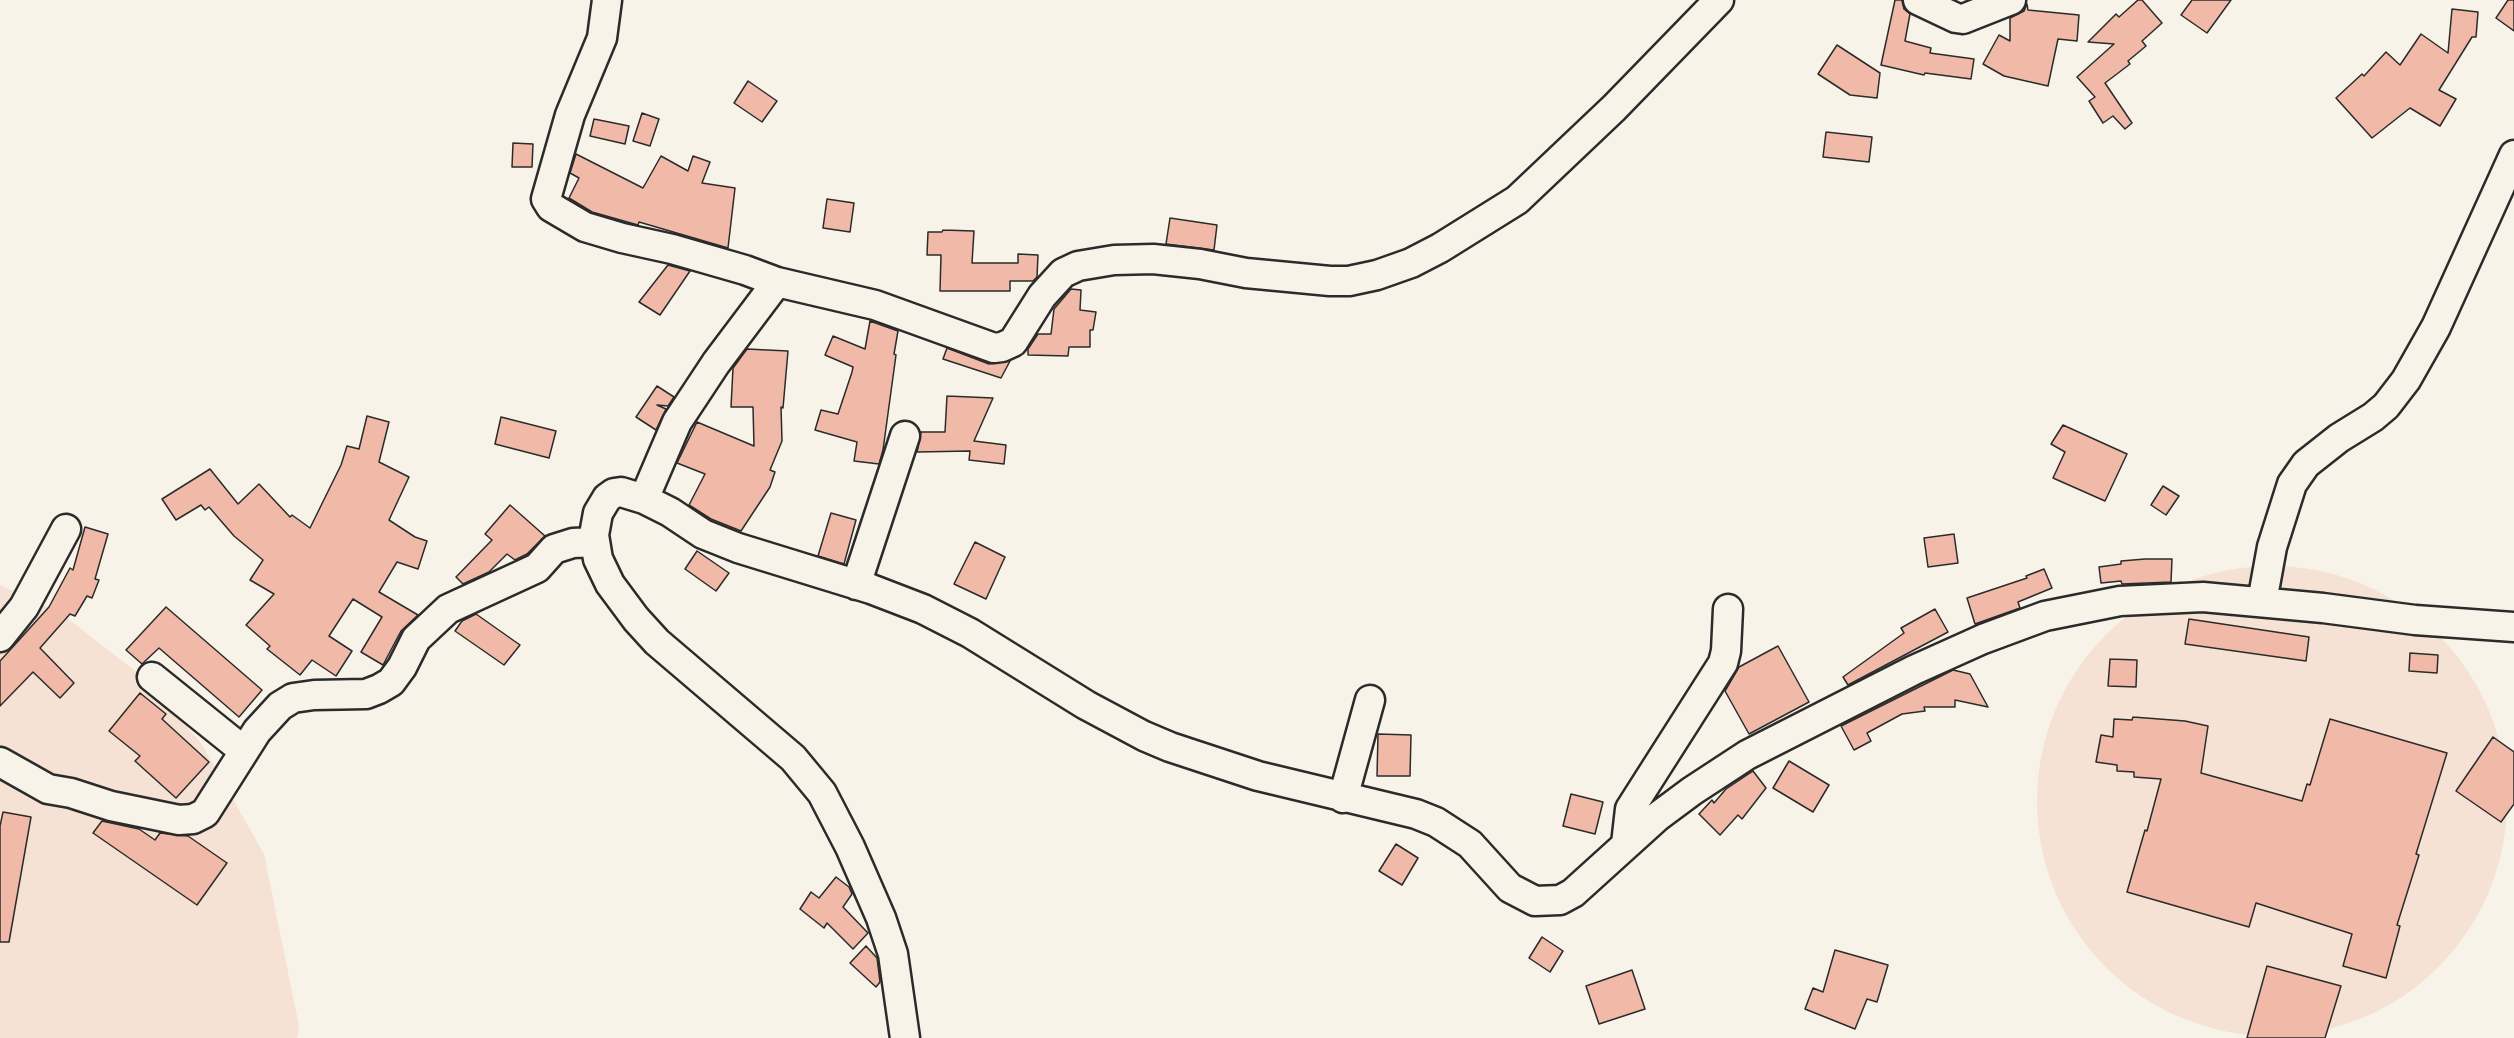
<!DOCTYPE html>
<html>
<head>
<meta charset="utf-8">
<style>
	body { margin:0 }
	canvas { display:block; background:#f7f3e8 }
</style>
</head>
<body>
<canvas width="2514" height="1038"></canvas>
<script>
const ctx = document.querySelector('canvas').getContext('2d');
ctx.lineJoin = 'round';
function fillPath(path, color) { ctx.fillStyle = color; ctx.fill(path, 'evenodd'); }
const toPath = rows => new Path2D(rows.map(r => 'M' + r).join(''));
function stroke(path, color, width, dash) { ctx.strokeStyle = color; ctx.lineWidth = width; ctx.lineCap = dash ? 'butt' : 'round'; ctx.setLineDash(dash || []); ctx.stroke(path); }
fillPath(toPath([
	'2037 801a235 235 0 1 1 470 0a235 235 0 1 1-470 0Z',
	[0,585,62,614,139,674,201,743,264,854,299,1026,297,1038,0,1038]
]), '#f5e2d4');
const building = toPath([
	[1895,0,1902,0,1904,9,1910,14,1905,41,1931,48,1930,53,1974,59,1971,79,1925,73,1924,75,1881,65,1895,0],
	[2138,0,2142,0,2162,23,2142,41,2146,46,2128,61,2130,64,2105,83,2132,123,2125,129,2113,116,2103,123,2089,101,2095,97,2077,77,2114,44,2088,42,2116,14,2119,17,2138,0],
	[2192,0,2231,0,2207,33,2181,15,2192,0],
	[2508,0,2514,0,2514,31,2496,18,2508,0],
	[2027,4,2028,10,2079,15,2077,41,2058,39,2048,86,2004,76,1983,64,1999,35,2010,41,2010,18,2024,11,2027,4],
	[2452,9,2478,12,2476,37,2472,37,2439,90,2456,99,2440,126,2410,108,2372,138,2336,98,2362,74,2364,76,2386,52,2400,65,2421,34,2448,53,2452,9],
	[1837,45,1880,73,1877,98,1850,95,1818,74,1837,45],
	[748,81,777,101,762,122,734,103,748,81],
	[642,113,659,119,650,146,633,141,642,113],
	[594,119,629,126,625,144,590,136,594,119],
	[1826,132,1872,137,1869,162,1823,157,1826,132],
	[513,143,533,144,532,167,512,167,513,143],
	[576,154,643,188,661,156,688,171,693,156,710,162,702,183,735,188,728,248,639,222,638,225,592,212,569,198,579,178,570,173,576,154],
	[827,199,854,203,850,232,823,228,827,199],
	[1170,218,1217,225,1214,250,1166,244,1170,218],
	[943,230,974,231,972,263,1018,263,1018,254,1038,255,1037,277,1033,281,1010,281,1010,291,940,291,941,255,927,255,928,232,942,232,943,230],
	[668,265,690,271,660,315,639,302,668,265],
	[1071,289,1081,290,1080,310,1096,312,1093,330,1090,330,1090,347,1069,347,1068,356,1028,355,1028,349,1038,334,1051,334,1054,309,1071,289],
	[870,321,898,331,894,354,896,355,883,450,879,464,854,461,857,442,815,430,821,410,838,414,852,372,853,367,825,355,833,336,865,349,870,321],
	[947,348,989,364,1010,361,1001,378,943,359,947,348],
	[747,349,788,351,783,408,781,407,782,441,770,470,775,472,770,487,741,531,711,519,689,505,705,474,677,463,697,422,754,446,753,407,731,407,733,368,747,349],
	[657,386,674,397,668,406,657,405,666,409,656,430,636,417,657,386],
	[947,396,993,398,974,441,1006,445,1004,464,969,460,970,451,917,452,921,432,945,432,947,396],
	[367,416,389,422,379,462,409,477,389,520,415,537,427,541,418,569,397,562,379,592,418,615,401,631,383,665,361,652,382,617,353,599,329,636,352,651,336,676,312,660,300,675,267,649,270,646,246,625,274,594,250,580,263,560,234,536,209,507,205,510,201,505,176,520,162,499,210,469,238,504,259,484,290,517,292,515,310,528,341,465,347,446,359,449,367,416],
	[501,417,556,431,549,458,495,444,501,417],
	[2063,425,2127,454,2105,501,2053,478,2065,452,2051,444,2063,425],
	[2163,486,2179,496,2166,515,2151,505,2163,486],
	[510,505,545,536,527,554,515,560,507,554,489,572,463,584,456,577,492,540,485,534,510,505],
	[831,513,856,520,844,564,818,556,831,513],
	[85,527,108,534,95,579,99,580,92,598,87,596,75,616,70,614,40,648,74,683,60,698,33,672,0,706,0,661,49,607,70,568,73,570,85,527],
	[1954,534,1958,563,1928,567,1924,538,1954,534],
	[975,542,1005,557,986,599,954,584,975,542],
	[697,551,729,573,716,591,685,569,697,551],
	[2145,559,2172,559,2171,582,2122,584,2121,581,2101,583,2099,567,2121,564,2121,561,2145,559],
	[2044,569,2052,588,2018,602,2020,608,1975,624,1967,598,2027,578,2026,576,2044,569],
	[166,607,262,690,239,717,159,648,142,664,126,650,166,607],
	[1935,609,1948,632,1848,685,1843,677,1904,633,1901,628,1935,609],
	[476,614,520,645,504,665,455,631,462,621,476,614],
	[2189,619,2309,637,2306,661,2185,644,2189,619],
	[1778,646,1809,702,1749,734,1725,691,1739,667,1778,646],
	[2410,653,2438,655,2437,673,2409,671,2410,653],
	[2110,659,2137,660,2136,687,2108,686,2110,659],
	[1953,670,1970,674,1988,707,1955,700,1955,707,1924,707,1925,711,1902,714,1867,733,1871,741,1854,750,1841,726,1953,670],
	[140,693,166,714,162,719,209,762,176,798,135,761,140,756,109,731,140,693],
	[2133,717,2185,721,2208,726,2201,773,2302,801,2307,784,2310,785,2330,719,2447,753,2416,854,2419,855,2397,925,2400,926,2386,978,2343,966,2352,934,2256,903,2249,927,2127,892,2145,830,2147,831,2161,779,2134,777,2134,772,2117,771,2117,765,2096,762,2101,735,2113,737,2114,719,2132,720,2133,717],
	[1378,734,1411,735,1410,776,1377,776,1378,734],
	[2493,737,2514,752,2514,804,2501,822,2456,791,2493,737],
	[1789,761,1829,785,1813,812,1773,788,1789,761],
	[1753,771,1766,788,1742,819,1738,815,1720,835,1699,814,1712,800,1714,803,1726,789,1753,771],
	[1571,794,1603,802,1595,834,1563,826,1571,794],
	[3,812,31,817,9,942,0,942,0,826,3,812],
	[102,821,139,829,155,840,160,833,188,836,227,863,197,905,93,833,102,821],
	[1396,844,1418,858,1402,885,1379,871,1396,844],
	[836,877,849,887,852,894,843,907,868,933,853,949,827,923,824,928,800,909,811,892,819,898,836,877],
	[1542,937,1563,951,1550,972,1529,958,1542,937],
	[866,946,877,958,880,982,876,987,850,963,866,946],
	[1835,950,1888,965,1877,1002,1867,999,1855,1029,1805,1009,1813,988,1823,992,1835,950],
	[2267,966,2341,986,2325,1038,2247,1038,2267,966],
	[1632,970,1645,1009,1599,1024,1586,986,1632,970]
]);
fillPath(building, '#f1b9a7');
stroke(building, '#2b2b2b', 1.5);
const minor = toPath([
	[607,0,602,38,570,115,546,199,551,207,585,227,622,238,672,249,745,270,777,282],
	[1918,0,1956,18,1963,19,2011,0],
	[644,499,677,422,716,363,777,282,875,305,994,348,1002,347,1013,342,1042,296,1063,273,1078,266,1114,260,1153,259,1200,264,1246,273,1330,281,1349,281,1377,275,1411,263,1440,248,1517,200,1614,108,1719,0],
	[856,585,905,436],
	[2262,602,2272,547,2292,484,2306,464,2339,438,2373,417,2386,406,2406,380,2436,327,2514,155],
	[0,637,24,607,66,529],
	[152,677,244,751],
	[0,762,48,789,71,793,111,806,179,820,193,819,205,813,257,731,280,706,293,698,314,695,366,694,379,689,391,682,402,667,416,639,448,609,537,568,554,549,573,543,594,542],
	[1343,798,1370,700],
	[1626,844,1630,809,1723,663,1726,651,1728,609],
	[905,1038,893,954,881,918,850,847,822,793,793,758,657,642,636,619,610,584,598,559,594,535,598,513,607,498,614,493,621,492,644,499,670,512,703,534,738,548,871,589,923,609,970,633,1086,705,1144,736,1170,747,1258,776,1416,814,1436,822,1470,844,1510,888,1535,901,1560,900,1573,893,1657,817,1692,791,1747,755,1914,670,1983,639,2045,616,2120,601,2203,597,2323,608,2415,620,2514,627]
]);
stroke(minor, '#2b2b2b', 33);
stroke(minor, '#f7f3e8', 28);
</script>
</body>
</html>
